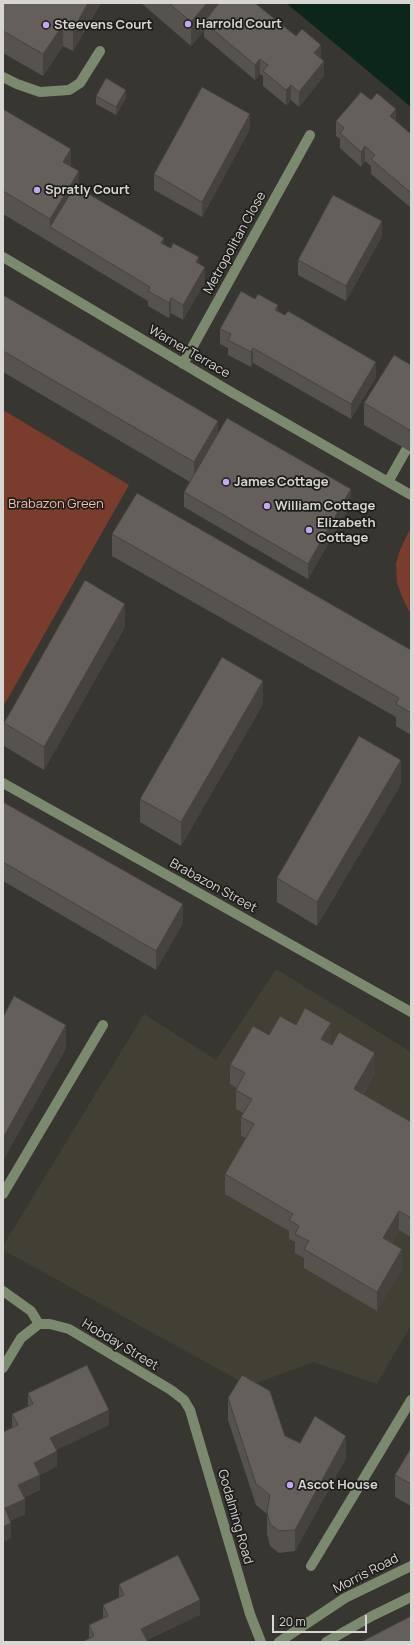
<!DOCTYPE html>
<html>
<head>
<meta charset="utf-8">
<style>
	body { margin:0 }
	#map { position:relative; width:414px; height:1645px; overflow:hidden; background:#373630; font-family:Manrope,sans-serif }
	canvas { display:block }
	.frame { position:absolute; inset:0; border:4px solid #d7d6d3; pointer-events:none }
	.scale { position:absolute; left:272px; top:1615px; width:95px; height:18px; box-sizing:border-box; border:2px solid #d7d6d3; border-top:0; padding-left:5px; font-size:12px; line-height:14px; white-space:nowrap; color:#d7d6d3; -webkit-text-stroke:3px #1e1d1a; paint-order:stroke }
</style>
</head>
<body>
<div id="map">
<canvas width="414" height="1645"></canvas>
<div class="frame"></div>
<div class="scale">20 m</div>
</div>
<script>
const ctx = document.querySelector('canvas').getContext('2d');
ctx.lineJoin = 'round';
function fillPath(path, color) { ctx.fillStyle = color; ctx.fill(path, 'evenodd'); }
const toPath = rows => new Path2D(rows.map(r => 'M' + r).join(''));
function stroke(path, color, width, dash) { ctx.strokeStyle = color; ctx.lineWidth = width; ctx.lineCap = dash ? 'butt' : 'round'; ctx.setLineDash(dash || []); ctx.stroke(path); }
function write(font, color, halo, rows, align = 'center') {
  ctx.font = font + ' Manrope,sans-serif'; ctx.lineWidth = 3.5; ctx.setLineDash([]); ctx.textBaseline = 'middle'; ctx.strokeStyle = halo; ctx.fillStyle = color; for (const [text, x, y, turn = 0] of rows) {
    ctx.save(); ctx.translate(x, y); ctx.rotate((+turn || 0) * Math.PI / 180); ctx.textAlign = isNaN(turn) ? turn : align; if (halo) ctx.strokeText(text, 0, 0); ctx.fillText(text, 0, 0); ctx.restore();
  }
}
fillPath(toPath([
	[276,969,411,1052,411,1325,377,1384,313,1362,249,1386,3,1250,3,1246,144,1014,216,1060]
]), '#424034');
fillPath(toPath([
	[3,410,129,485,3,707],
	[410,529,411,529,411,615,403,599,397,583,396,564,400,550]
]), '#7a3d2d');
fillPath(toPath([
	[286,3,411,3,411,107,326,36]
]), '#0c261b');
stroke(toPath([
	[3,77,17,84,40,92,69,90,80,83,100,51],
	[3,257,231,392,411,495],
	[183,364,310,135],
	[388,482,406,450],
	[3,783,411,1012],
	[3,1194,103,1025],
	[3,1291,31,1311,39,1324],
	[39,1324,50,1324,69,1329,171,1390,184,1400,190,1410,250,1614,261,1642],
	[3,1368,21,1338,39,1324],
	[311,1566,411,1400],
	[279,1642,345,1598,411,1566],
	[326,1642,372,1616,411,1597]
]), '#7b8a6f', 10);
fillPath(toPath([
	[3,3,101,3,73,51,63,46,43,76,3,53],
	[141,3,255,3,321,59,324,76,299,107,291,100,286,105,263,86,263,76,260,74,255,80,204,37,204,30,191,46],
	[96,96,126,98,116,115,96,104],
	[3,109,71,166,79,189,164,245,199,263,205,282,183,320,171,313,169,318,148,306,148,301,3,214],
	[336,121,396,121,411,134,411,208,371,174,371,166,365,161,361,167,340,148,340,139,336,136],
	[250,129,202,217,154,190,154,174],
	[382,236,346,301,298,275,298,260],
	[3,295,218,434,351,504,308,579,184,507,184,492,190,482,3,372],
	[278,311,376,377,351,419,253,363,251,367,228,355,228,348,220,344,220,329],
	[411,365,411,452,364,425,364,403],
	[112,534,411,650,411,735,396,726,396,717,112,556],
	[125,627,44,770,4,746,4,723],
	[263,704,181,846,140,822,140,799],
	[401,784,317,926,277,902,277,878],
	[3,802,183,923,156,970,3,881],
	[296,1025,331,1042,330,1044,375,1072,363,1094,411,1122,411,1237,399,1230,392,1243,402,1268,377,1311,304,1268,304,1258,295,1253,295,1242,289,1239,289,1231,225,1194,225,1174,246,1138,241,1136,241,1117,243,1113,236,1109,236,1090,237,1088,230,1084,230,1065,269,1035],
	[28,1393,109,1425,56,1450,57,1466,40,1475,40,1490,25,1497,25,1514,10,1521,11,1538,3,1542,3,1432,12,1428,12,1414,28,1407],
	[228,1398,285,1436,300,1443,346,1458,295,1551,279,1553,270,1546,267,1534,267,1514,256,1505,228,1420],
	[411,1448,411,1506,395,1497,395,1475],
	[119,1584,200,1615,89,1638,89,1625,103,1618,103,1605,119,1598]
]), '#56524d');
fillPath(toPath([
	[88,3,101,3,73,51,73,30],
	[207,3,227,3,204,22,204,30,191,46,191,22],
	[63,25,63,46,43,76,43,54],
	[321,45,321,60,314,53],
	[260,59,260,74,255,80,255,65],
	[324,61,324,76,299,107,299,92],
	[291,85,291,100,286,105,286,90],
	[126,90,126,98,116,115,116,107],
	[396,109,396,124,390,116],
	[250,114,250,129,202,217,202,202],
	[365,146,365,161,361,167,361,152],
	[71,149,71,172,63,162],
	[79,171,79,194,50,227,50,219],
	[382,221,382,236,346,301,346,286],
	[164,238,164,253,161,243],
	[199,257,199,272,196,262],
	[205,267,205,282,183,320,183,305],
	[171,298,171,313,169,318,169,303],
	[278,305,278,320,275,310],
	[253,348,253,363,251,367,251,352],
	[376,362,376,377,351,419,351,404],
	[218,421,218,442,194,484,194,462],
	[351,489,351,504,308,579,308,564],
	[125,604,125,627,44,770,44,747],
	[263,681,263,704,181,846,181,822],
	[401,760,401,784,317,926,317,902],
	[183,904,183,923,156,970,156,951],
	[331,1023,331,1042,321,1058,321,1039],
	[66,1025,66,1049,3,1161,3,1138],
	[375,1053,375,1072,354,1108,354,1089],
	[399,1211,399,1230,383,1258,383,1238],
	[402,1249,402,1268,377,1311,377,1292],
	[109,1410,109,1425,50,1453,50,1438],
	[346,1436,346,1458,295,1551,295,1530],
	[57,1451,57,1466,40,1475,40,1490,18,1500,18,1485,34,1463],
	[25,1499,25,1514,5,1523,5,1508],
	[11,1523,11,1538,3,1542,3,1527],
	[200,1600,200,1615,144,1642,141,1629]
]), '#46423f');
const building = toPath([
	[3,3,88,3,73,30,63,25,43,54,3,31,3,3],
	[169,3,207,3,191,22,169,3],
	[219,3,255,3,296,36,302,29,321,45,314,53,324,61,299,92,291,85,286,90,263,71,268,65,260,59,255,65,204,22,219,3],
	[106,78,126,90,116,107,96,96,106,78],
	[202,87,250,114,202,202,154,174,202,87],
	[361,92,371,100,377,93,396,109,390,116,411,134,411,193,371,159,375,155,365,146,361,152,340,133,344,128,336,121,361,92],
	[3,109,71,149,63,162,79,171,50,219,3,191,3,109],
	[75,186,164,238,161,243,171,248,173,243,199,257,196,262,205,267,183,305,171,298,169,303,148,291,150,287,50,227,75,186],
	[333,195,382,221,346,286,298,260,333,195],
	[241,291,255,299,258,294,278,305,275,310,285,315,288,311,376,362,351,404,253,348,251,352,228,340,231,334,220,329,241,291],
	[3,295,218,421,194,462,3,351,3,295],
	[394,355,411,365,411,431,364,403,394,355],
	[227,418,351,489,308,564,184,492,227,418],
	[137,493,411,650,411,713,396,704,399,698,112,534,137,493],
	[85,580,125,604,44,747,4,723,85,580],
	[222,657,263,681,181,822,140,799,222,657],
	[359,736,401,760,317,902,277,878,359,736],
	[3,802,183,904,156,951,3,862,3,802],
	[14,996,66,1025,3,1138,3,1017,14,996],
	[305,1008,331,1023,321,1039,332,1045,339,1032,375,1053,354,1089,411,1122,411,1218,399,1211,383,1238,402,1249,377,1292,304,1249,309,1241,295,1234,299,1226,289,1220,293,1214,225,1174,254,1124,241,1117,252,1099,236,1090,245,1073,230,1065,253,1026,269,1035,280,1016,296,1025,305,1008],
	[87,1365,109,1410,50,1438,57,1451,34,1463,40,1475,18,1485,25,1499,5,1508,11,1523,3,1527,3,1446,4,1445,3,1443,3,1432,18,1425,12,1414,33,1404,28,1393,87,1365],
	[242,1375,270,1391,285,1436,300,1443,315,1416,346,1436,295,1530,279,1531,270,1524,267,1512,270,1495,256,1484,228,1398,242,1375],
	[411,1448,411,1484,395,1475,411,1448],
	[178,1555,200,1600,141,1629,148,1642,82,1642,94,1636,89,1625,108,1616,103,1605,124,1595,119,1584,178,1555],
	[411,1616,411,1642,361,1642,411,1616]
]);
fillPath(building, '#645f5a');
stroke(building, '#46423f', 1);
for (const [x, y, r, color] of [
	[188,24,4,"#c1a8f3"],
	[46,25,4,"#c1a8f3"],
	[37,190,4,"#c1a8f3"],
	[226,482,4,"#c1a8f3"],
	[267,506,4,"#c1a8f3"],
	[309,530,4,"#c1a8f3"],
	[290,1485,4,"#c1a8f3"]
]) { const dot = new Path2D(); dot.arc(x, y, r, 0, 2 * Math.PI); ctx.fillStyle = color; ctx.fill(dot); stroke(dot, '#1e1d1a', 1.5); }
write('bold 13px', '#d7d6d3', '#1e1d1a', [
	["Harrold Court",196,24],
	["Steevens Court",54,25],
	["Spratly Court",45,190],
	["James Cottage",234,482],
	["William Cottage",275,506],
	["Elizabeth",317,523],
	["Cottage",317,538],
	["Ascot House",298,1485]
], 'left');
write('13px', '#d7d6d3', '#1e1d1a', [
	["Metropolitan Close",235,243,-61],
	["Warner Terrace",189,352,30],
	["Brabazon Street",213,886,29],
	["Hobday Street",120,1345,31],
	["Godalming Road",235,1517,74],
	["Morris Road",366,1574,-27]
]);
write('13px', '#f9bbab', '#1e1d1a', [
	["Brabazon Green",56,504]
]);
</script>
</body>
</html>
